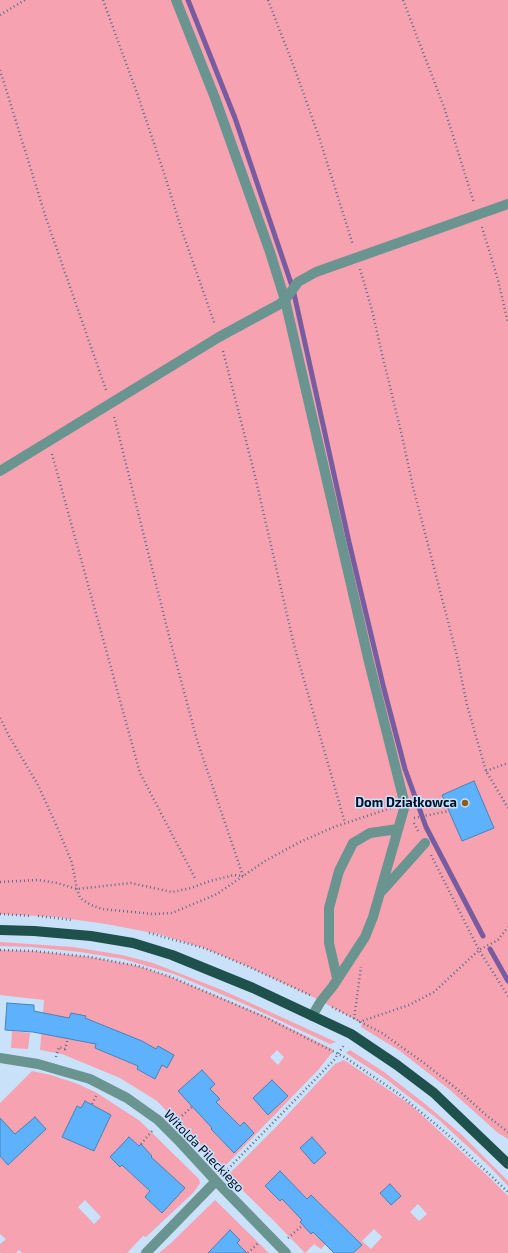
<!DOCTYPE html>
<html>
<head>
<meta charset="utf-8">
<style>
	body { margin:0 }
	canvas { display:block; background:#c9e1f9 }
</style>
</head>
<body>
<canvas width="508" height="1253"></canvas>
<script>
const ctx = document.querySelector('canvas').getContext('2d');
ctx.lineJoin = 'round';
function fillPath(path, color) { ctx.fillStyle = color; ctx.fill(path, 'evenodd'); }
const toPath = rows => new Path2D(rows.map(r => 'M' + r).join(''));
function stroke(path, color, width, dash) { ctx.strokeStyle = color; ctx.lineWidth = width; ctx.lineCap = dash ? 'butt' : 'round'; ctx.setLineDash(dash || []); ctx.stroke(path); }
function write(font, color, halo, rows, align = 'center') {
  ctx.font = font + ' "Exo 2",sans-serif'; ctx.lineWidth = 3; ctx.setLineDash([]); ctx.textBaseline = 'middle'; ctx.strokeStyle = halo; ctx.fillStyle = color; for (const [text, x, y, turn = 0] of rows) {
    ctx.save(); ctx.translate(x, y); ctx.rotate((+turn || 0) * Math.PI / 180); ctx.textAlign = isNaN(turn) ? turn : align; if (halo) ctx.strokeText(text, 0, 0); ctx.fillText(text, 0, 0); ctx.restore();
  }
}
fillPath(toPath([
	[0,0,508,0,508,1139,498,1133,450,1090,400,1051,361,1027,362,1023,315,998,247,966,204,948,158,934,106,924,56,917,0,914],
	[0,942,73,947,122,955,153,963,222,990,336,1042,330,1044,242,1003,174,974,123,959,80,952,31,947,0,946],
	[0,950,34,951,90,957,138,966,171,977,267,1017,334,1050,319,1069,224,1167,192,1137,157,1101,120,1078,62,1054,40,1050,44,1000,0,995],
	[277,1050,284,1057,278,1065,270,1057],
	[12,1031,30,1033,28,1049,11,1048],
	[350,1050,384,1072,424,1103,461,1134,508,1181,508,1186,490,1167,439,1120,386,1079,346,1053],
	[344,1060,411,1105,490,1178,508,1196,508,1253,353,1253,362,1245,343,1227,321,1249,314,1244,305,1253,272,1219,235,1183,229,1174,275,1128,335,1064],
	[418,1204,427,1214,419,1221,410,1212],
	[374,1229,382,1237,371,1249,362,1241],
	[32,1071,51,1075,78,1084,97,1093,140,1121,199,1179,200,1183,194,1192,146,1237,143,1236,127,1253,22,1253,19,1250,16,1253,1,1253,0,1252,0,1244,6,1239,0,1234,0,1103],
	[85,1200,101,1217,94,1224,78,1207],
	[215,1200,269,1253,159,1253,171,1243]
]), '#f7a2b1');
stroke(toPath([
	[188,0,235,118,293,289,349,542,384,689,405,769,426,827,483,936],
	[490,949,508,981]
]), '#785ca0', 5);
const building = toPath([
	[474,781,494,828,462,841,442,795,474,781],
	[7,1003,34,1005,34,1011,69,1018,71,1013,86,1016,85,1018,142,1041,156,1049,158,1046,174,1055,167,1068,162,1065,155,1079,137,1069,138,1066,95,1048,96,1044,33,1032,5,1030,7,1003],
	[202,1070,215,1084,210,1089,220,1099,216,1102,240,1126,244,1122,254,1133,234,1153,211,1129,212,1128,178,1091,202,1070],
	[272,1080,288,1096,268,1115,253,1098,272,1080],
	[85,1101,111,1115,94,1151,62,1137,77,1106,81,1108,85,1101],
	[35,1117,46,1129,8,1165,0,1156,0,1118,15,1134,35,1117],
	[129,1137,139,1146,141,1144,152,1156,151,1157,185,1188,162,1213,145,1197,150,1191,122,1165,120,1167,110,1157,129,1137],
	[312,1137,326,1153,314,1164,300,1148,312,1137],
	[280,1171,307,1199,311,1195,362,1245,353,1253,334,1253,313,1232,311,1234,300,1222,302,1220,282,1199,280,1201,265,1186,280,1171],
	[390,1184,401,1196,391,1205,380,1193,390,1184],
	[230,1230,240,1240,237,1243,247,1253,208,1253,230,1230]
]);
fillPath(building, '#5eb2fd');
stroke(building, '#4683b9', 1);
stroke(toPath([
	[103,0,137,93,165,176,181,228,215,325],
	[268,0,294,67,319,137,353,245],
	[403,0,444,107,474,203],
	[0,15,25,0],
	[0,70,46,218,106,390],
	[482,227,498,280,508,323],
	[360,269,372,310,382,354,402,436,413,487,457,656,467,705,486,771,508,808],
	[223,351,255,476,294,645,345,823],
	[52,454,140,773,196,880],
	[0,718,9,736,38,785,58,829,72,863,77,889,80,898,91,905,102,909,153,914,172,913,217,894,265,861,300,842,334,827,391,808],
	[486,771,508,763],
	[414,818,449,811],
	[414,823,419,833],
	[431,855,479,950,508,996],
	[0,882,38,880,57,883,77,889,131,883,172,892,191,888,210,881,234,875,243,876,197,740,168,632,114,416],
	[0,914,31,916],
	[38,916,73,920],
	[149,933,204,948,247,966,310,995],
	[0,950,34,951,90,957,138,966,171,977,267,1018,346,1058,399,1094,446,1133,508,1192],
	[332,1007,382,1033,424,1063,457,1089,486,1115,508,1132],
	[354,1019,361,967],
	[359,1022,409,1005,434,992,479,950,498,940,508,927],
	[56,1057,59,1047,65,1049,68,1038],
	[92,1104,96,1096],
	[176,1121,193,1106],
	[141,1144,152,1131],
	[225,1172,334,1060,344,1045],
	[288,1238,303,1225],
	[248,1253,258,1243]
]), '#5b6f85', 2.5, [1, 3]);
stroke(toPath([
	[176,0,215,98,270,252,285,300,369,662,405,805,373,917,365,937,333,986,321,1001,312,1016],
	[0,471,219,337,278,305,285,300,298,282,316,272,508,204],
	[382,891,425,843],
	[337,978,329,943,329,908,339,871,353,843,370,833,398,829],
	[0,1058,38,1064,90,1079,127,1098,158,1120,180,1142,216,1181,286,1253],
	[146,1253,216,1181]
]), '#69948f', 10);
stroke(toPath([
	[0,930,34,931,91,936,133,943,172,955,253,988,351,1034,397,1065,434,1093,508,1164]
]), '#1e504c', 10);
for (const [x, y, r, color] of [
	[465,803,4,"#925c12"]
]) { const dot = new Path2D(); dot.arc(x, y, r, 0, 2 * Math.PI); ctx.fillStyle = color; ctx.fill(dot); stroke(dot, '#c9e1f9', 1.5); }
write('bold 13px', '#001126', '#c9e1f9', [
	["Dom Działkowca",457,803]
], 'right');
write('13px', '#001126', '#c9e1f9', [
	["Witolda Pileckiego",204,1151,46]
]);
</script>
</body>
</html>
